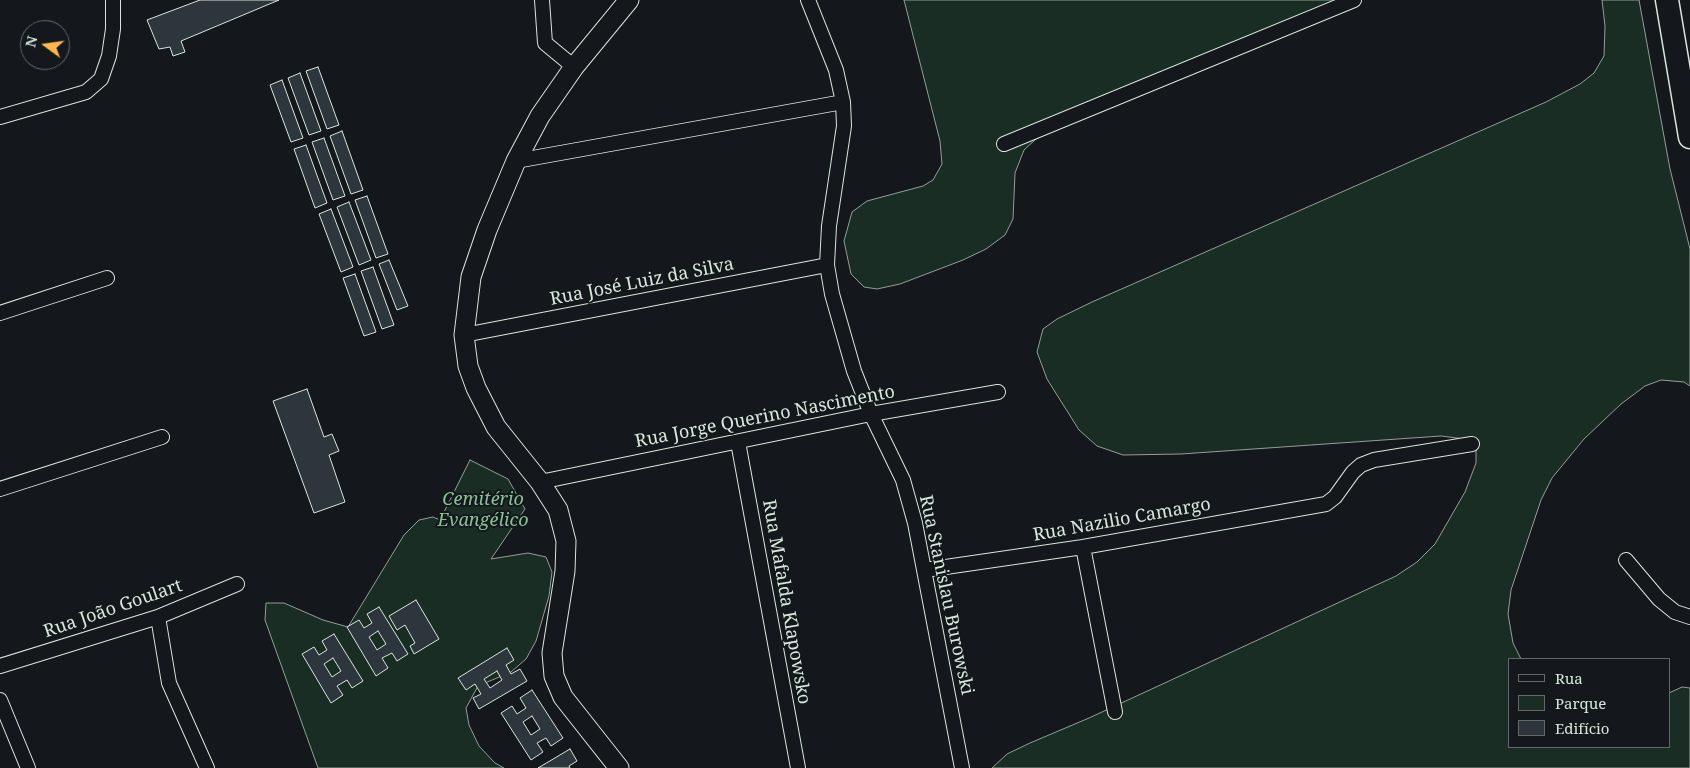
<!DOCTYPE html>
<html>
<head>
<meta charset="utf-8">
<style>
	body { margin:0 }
	#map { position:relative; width:1690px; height:768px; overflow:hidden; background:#14181c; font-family:"Noto Serif",serif }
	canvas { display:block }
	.legend { position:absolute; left:1508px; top:658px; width:162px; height:90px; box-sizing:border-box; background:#14181c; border:1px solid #626a69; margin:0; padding:6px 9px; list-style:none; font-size:15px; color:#d8e6dc }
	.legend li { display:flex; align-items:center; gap:10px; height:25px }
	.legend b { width:25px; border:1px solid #626a69 }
	.north { position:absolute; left:20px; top:20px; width:50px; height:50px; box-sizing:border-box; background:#14181c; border:1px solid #626a69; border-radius:50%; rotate:284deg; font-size:14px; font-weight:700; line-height:20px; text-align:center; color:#d8e6dc }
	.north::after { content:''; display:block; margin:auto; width:18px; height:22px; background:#ffb74d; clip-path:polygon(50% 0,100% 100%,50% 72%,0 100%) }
</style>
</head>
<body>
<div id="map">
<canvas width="1690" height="768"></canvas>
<ul class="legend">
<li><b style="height:6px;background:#14181c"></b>Rua</li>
<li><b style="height:14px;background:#1a2d24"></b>Parque</li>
<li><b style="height:14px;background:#2c363c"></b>Edifício</li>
</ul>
<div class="north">N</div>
</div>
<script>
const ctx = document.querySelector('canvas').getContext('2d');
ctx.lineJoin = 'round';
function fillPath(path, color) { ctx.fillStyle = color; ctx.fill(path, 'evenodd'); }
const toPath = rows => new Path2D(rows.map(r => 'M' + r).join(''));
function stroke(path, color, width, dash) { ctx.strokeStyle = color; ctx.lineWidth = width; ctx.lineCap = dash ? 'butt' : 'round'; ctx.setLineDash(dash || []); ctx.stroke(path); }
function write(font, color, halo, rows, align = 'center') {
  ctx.font = font + ' "Noto Serif",serif'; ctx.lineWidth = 4; ctx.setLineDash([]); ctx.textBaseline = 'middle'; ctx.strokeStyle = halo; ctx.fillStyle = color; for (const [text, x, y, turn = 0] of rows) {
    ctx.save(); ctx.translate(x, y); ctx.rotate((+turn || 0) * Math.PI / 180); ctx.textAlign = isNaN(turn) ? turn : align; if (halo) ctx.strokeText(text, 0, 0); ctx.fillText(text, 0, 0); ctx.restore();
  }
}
const green = toPath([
	[904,0,1339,0,1070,121,1036,139,1024,150,1015,173,1013,219,1005,235,986,249,963,260,900,284,877,289,864,287,851,274,844,241,852,212,867,201,923,186,933,180,942,164,940,141,904,0],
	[1602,0,1639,0,1670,169,1690,249,1690,386,1684,382,1661,380,1645,386,1621,404,1584,439,1552,478,1541,500,1511,590,1508,614,1513,643,1521,659,1509,659,1509,747,1669,747,1669,693,1682,687,1690,688,1690,768,992,768,1007,754,1030,743,1089,718,1396,576,1417,562,1435,544,1465,492,1476,463,1476,450,1465,439,1441,436,1181,454,1123,455,1097,446,1079,430,1047,379,1037,352,1043,329,1057,319,1092,302,1546,102,1580,84,1594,73,1604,56,1605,26,1602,0],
	[470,460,508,479,525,509,491,559,528,553,546,557,552,572,549,596,536,641,526,659,511,672,478,686,466,708,469,725,479,746,495,763,504,768,318,768,265,620,266,603,284,603,323,620,348,627,404,535,419,520,433,517,440,520,470,460]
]);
fillPath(green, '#1a2d24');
stroke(green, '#939e99', 1);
const building = toPath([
	[200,0,279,0,181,41,185,52,173,56,170,47,159,49,147,20,200,0],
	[318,67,339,125,327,129,306,71,318,67],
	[300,73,321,131,309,135,288,78,300,73],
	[282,80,303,138,291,142,270,85,282,80],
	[342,131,363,190,351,194,330,136,342,131],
	[324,138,345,196,333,200,312,142,324,138],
	[306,145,327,203,315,208,294,149,306,145],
	[367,196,388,254,376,258,355,200,367,196],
	[349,202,371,260,359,265,337,207,349,202],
	[331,209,353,267,341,272,319,214,331,209],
	[389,260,408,306,397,310,379,264,389,260],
	[373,267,394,325,382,329,361,271,373,267],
	[355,274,376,332,364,336,343,278,355,274],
	[307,389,324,437,332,434,339,451,329,455,345,502,314,513,273,401,307,389],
	[416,600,439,639,414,654,410,646,415,643,405,625,397,630,389,616,416,600],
	[379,607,408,654,397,661,392,653,382,658,388,668,376,676,347,627,359,620,364,628,372,623,367,614,379,607],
	[378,631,386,644,377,650,369,637,378,631],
	[334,634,363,681,352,688,347,680,337,686,343,695,331,703,302,654,314,647,319,655,327,650,322,641,334,634],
	[333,658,341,671,332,677,324,664,333,658],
	[507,648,514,660,506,665,511,674,520,669,527,681,479,709,473,698,481,694,475,684,466,690,458,678,507,648],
	[497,671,502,680,490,688,484,679,497,671],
	[532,690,563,738,551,746,546,738,537,743,543,752,531,760,501,713,512,706,517,714,526,708,520,698,532,690],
	[532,716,540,729,531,735,523,722,532,716],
	[570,749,577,761,569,766,570,768,538,768,570,749]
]);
fillPath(building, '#2c363c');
stroke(building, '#d8e6dc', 1);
const minor = toPath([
	[542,0,545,43,574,67],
	[808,0,836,70,843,102,844,126,829,226,827,265,832,294,854,371,871,414,903,480,915,523,962,768],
	[0,117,86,92,101,79,109,56,113,29,113,0],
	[1004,144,1354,0],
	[516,161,843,102],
	[0,313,107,278],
	[464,335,827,265],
	[738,442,798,768],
	[540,482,871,414,998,392],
	[0,489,162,437],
	[1083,547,1115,712],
	[1626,560,1659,599,1675,612,1690,617],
	[925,570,1083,547,1326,504,1335,497,1353,472,1361,465,1374,460,1472,444],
	[158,617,169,683,207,768],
	[0,666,158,617,237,584],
	[0,700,28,768]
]);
const secondary = toPath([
	[619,768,563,697,554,676,552,653,565,571,566,541,558,510,540,482,496,427,476,388,468,366,464,335,471,277,487,230,516,161,540,116,574,67,629,0]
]);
const trunk = toPath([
	[1667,0,1690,137]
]);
stroke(minor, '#d8e6dc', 16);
stroke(secondary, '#d8e6dc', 21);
stroke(trunk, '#d8e6dc', 25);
stroke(minor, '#14181c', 14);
stroke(secondary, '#14181c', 19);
stroke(trunk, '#14181c', 22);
write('18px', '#d8e6dc', '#14181c', [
	["Rua José Luiz da Silva",642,282,-11],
	["Rua Jorge Querino Nascimento",765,417,-11],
	["Rua Nazilio Camargo",1122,520,-10],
	["Rua Stanislau Burowski",946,595,78],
	["Rua Mafalda Klapowsko",786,602,80],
	["Rua João Goulart",113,609,-19]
]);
write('italic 18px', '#8ac095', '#14181c', [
	["Cemitério",483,500],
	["Evangélico",483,521]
]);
</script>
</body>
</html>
